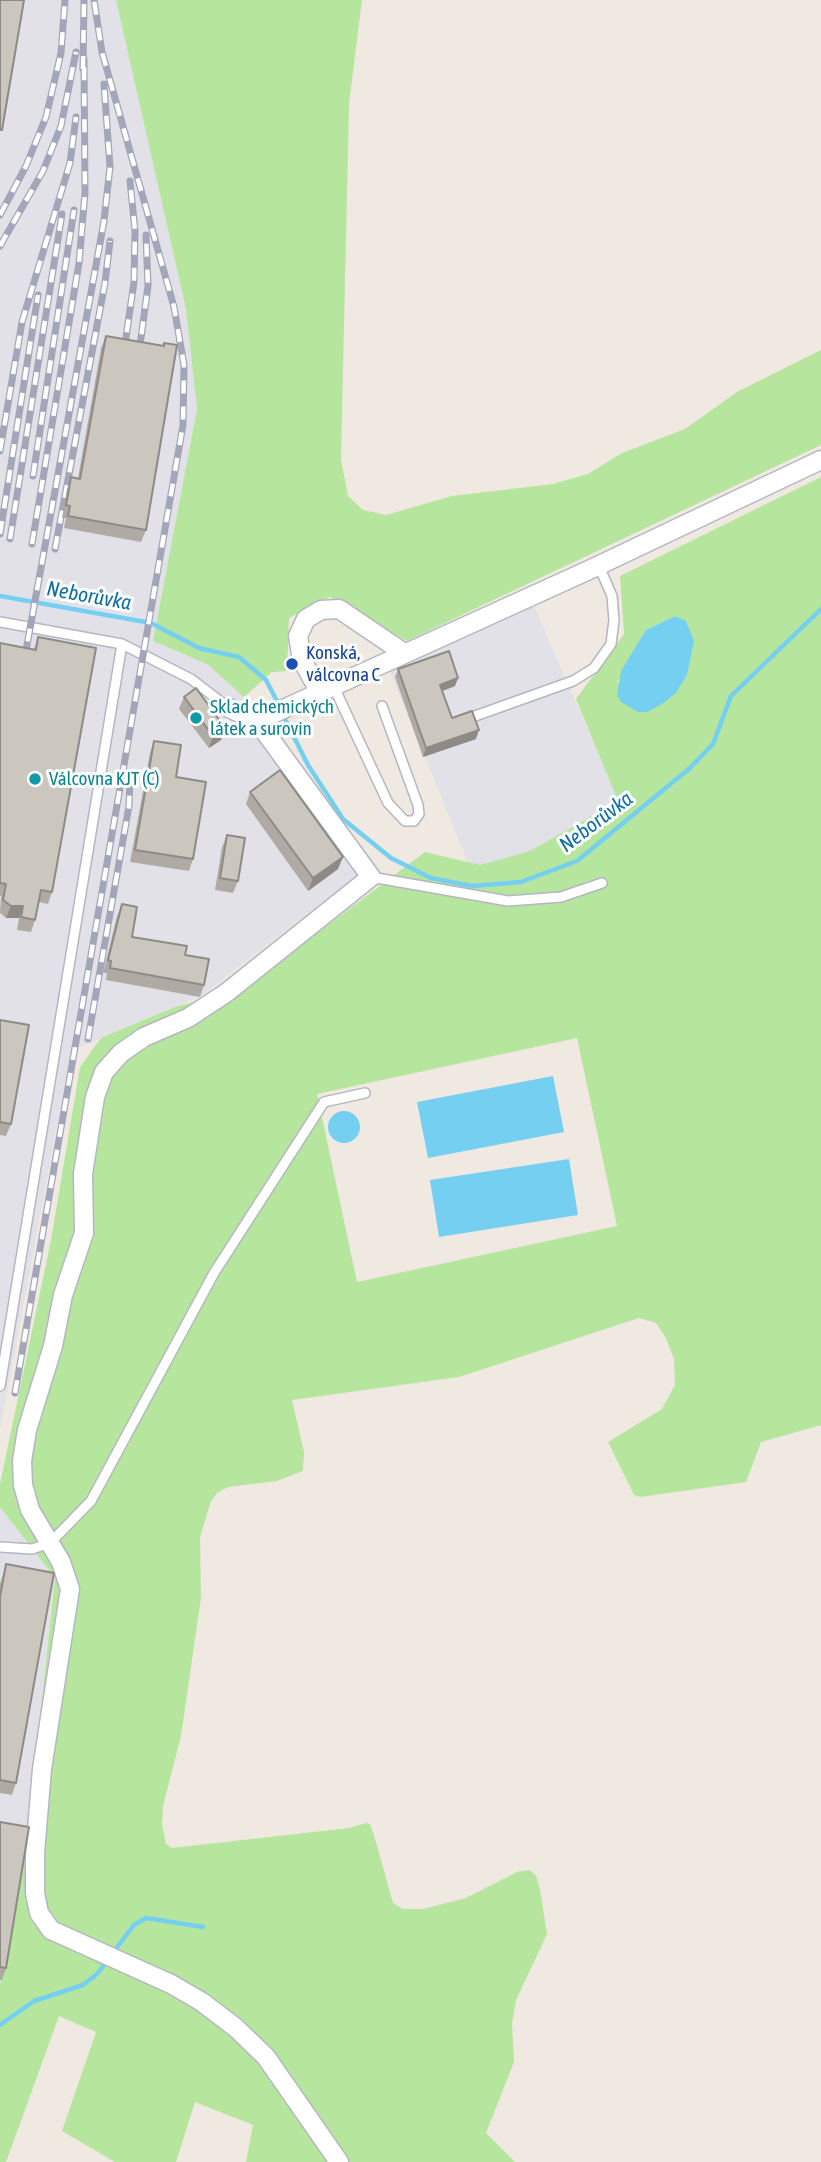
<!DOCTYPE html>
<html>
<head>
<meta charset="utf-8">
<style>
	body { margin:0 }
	canvas { display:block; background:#efe9e1 }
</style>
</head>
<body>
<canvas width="821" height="2162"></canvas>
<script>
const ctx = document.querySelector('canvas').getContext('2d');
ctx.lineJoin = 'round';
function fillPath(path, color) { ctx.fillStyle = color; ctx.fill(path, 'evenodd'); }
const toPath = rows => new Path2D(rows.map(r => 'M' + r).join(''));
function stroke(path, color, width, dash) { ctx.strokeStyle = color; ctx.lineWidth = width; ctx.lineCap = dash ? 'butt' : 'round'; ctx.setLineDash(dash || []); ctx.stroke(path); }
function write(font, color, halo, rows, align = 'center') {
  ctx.font = font + ' "Asap Condensed",sans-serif'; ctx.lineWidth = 6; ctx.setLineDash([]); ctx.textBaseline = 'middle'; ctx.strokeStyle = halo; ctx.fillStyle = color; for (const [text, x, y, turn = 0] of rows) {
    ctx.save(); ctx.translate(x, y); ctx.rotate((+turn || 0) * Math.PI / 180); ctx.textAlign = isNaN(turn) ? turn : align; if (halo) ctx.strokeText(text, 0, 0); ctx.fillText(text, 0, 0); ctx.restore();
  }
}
fillPath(toPath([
	[0,0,116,0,186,309,197,409,153,641,207,664,244,697,244,723,277,761,357,875,201,996,71,1051,0,1430],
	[534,606,619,801,530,851,480,865,468,863,389,669],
	[0,1507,55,1578,27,1839,0,1985]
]), '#e3e1e8');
fillPath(toPath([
	[116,0,362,0,349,104,341,460,348,496,363,510,386,515,452,496,553,484,588,474,622,453,685,429,737,392,821,350,821,445,407,641,330,597,289,618,287,671,272,672,244,697,207,664,153,641,197,409,186,309],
	[821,477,821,1425,761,1442,746,1482,640,1497,634,1495,608,1442,662,1409,675,1385,674,1359,666,1338,656,1323,639,1318,459,1377,292,1400,304,1452,303,1471,277,1481,228,1487,217,1493,211,1501,200,1537,201,1598,181,1736,163,1806,162,1823,166,1844,172,1848,349,1828,366,1823,370,1824,374,1835,393,1903,403,1909,423,1909,466,1898,517,1872,530,1870,536,1876,540,1889,547,1934,516,2000,512,2024,514,2062,486,2133,515,2162,246,2162,253,2125,195,2102,176,2162,115,2162,62,2131,96,2032,59,2016,6,2162,0,2162,0,1985,27,1839,55,1578,0,1507,0,1484,51,1240,80,1067,101,1038,175,1007,244,988,425,852,480,865,530,851,618,801,576,699,624,634,620,576],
	[675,616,685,621,694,641,617,683,646,630],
	[577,1038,617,1226,357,1282,317,1094]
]), '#b6e59e');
fillPath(toPath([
	[675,616,686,621,694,641,687,675,676,693,662,704,647,712,638,712,621,702,617,695,621,671,646,630],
	[553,1076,564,1132,428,1158,417,1102],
	'328 1127a16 16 0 1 1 32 0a16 16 0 1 1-32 0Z',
	[569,1159,578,1215,439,1237,430,1180]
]), '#75cff0');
stroke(toPath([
	[0,596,151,623,199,648,239,657,266,680,280,707],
	[283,715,308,765,343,819,391,858,431,878,472,886,521,882,577,861,690,768,713,744,731,696,821,609],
	[112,1954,134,1925,146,1918,203,1927],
	[0,2025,34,2001,83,1985,97,1974,107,1961]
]), '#75cff0', 4.5);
const lane = toPath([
	[0,622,122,644,191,679,229,708],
	[333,685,388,803,405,821,414,821,419,814,418,805,382,706],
	[475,716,573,681,594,668,611,644,614,620,612,596,599,566],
	[371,877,508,901,561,897,602,883],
	[0,1386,122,644],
	[0,1547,32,1549,50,1543,91,1501,214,1273,324,1102,365,1093]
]);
const street = toPath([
	[319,691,302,660,298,636,306,619,321,610,339,609,404,653],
	[229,708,257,721,589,570,821,460],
	[257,721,371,877,226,993,188,1018,144,1037,121,1053,104,1072,95,1097,83,1174,84,1233,63,1295,53,1346,27,1430,22,1461,23,1485,30,1510,61,1562,70,1589,42,1769,35,1853,35,1893,39,1913,51,1930,171,1984,202,2002,236,2028,266,2057,339,2162]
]);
stroke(lane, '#b4b7c1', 12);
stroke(street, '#b4b7c1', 21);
stroke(lane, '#fff', 9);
stroke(street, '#fff', 18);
const rail = toPath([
	[83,69,84,0],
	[0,215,26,166,46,117,61,53,65,0],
	[0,246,43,171,61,126,76,52],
	[123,358,134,282,135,231,130,181],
	[138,360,148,286,146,235],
	[0,451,22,322,70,163,76,117],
	[33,476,74,210],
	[0,534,38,295],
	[10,539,62,214],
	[32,544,79,263,85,193,84,59],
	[55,549,105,283,110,241],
	[23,667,104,221,110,167,104,84],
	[88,1039,129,806,130,780],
	[15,1393,183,425,184,365,174,307,102,52,94,0]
]);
stroke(rail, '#a3a6b8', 7);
stroke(rail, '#fff', 4.5, [13]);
fillPath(toPath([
	[106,336,146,530,141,542,64,528,66,518,62,518,67,489,71,477,78,478,101,348],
	[38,637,52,892,48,904,39,902,35,920,31,932,17,930,19,918,6,918,0,913,1,896,0,896,0,643,34,649],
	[398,669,455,686,442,691,452,718,476,739,423,757,395,677],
	[184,697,221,740,209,748,179,709],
	[154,741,176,777,193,859,189,871,130,862,150,753],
	[250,792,338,869,308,891,246,804],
	[227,835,238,881,233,893,215,890,222,847],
	[122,904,132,937,185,955,204,985,200,997,106,980,107,973,103,973,117,916],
	[0,1020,11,1124,6,1136,0,1135],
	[6,1564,16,1783,12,1795,0,1793,0,1584],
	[0,1822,6,1968,2,1980,0,1980]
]), '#afaba4');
fillPath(toPath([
	[458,678,455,686,437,693,440,685],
	[225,728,221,740,209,748,213,736],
	[479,730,476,739,423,757,426,748],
	[343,857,338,869,308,891,313,878],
	[11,906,23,906,19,918,6,918]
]), '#8e8b86');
const building = toPath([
	[0,0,24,0,2,130,0,130,0,0],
	[106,336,164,346,164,343,177,345,146,530,68,516,70,506,66,505,71,477,80,479,106,336],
	[38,637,96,648,52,892,41,890,35,920,21,917,23,906,11,906,3,900,6,884,0,883,0,643,36,650,38,637],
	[449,651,458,678,440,685,452,718,472,711,479,730,426,748,398,669,449,651],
	[196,688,225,728,213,736,184,697,196,688],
	[154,741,181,745,176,777,206,782,193,859,135,850,154,741],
	[280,770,343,857,313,878,250,792,280,770],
	[227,835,245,838,238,881,220,878,227,835],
	[122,904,137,907,132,937,187,946,185,955,209,959,204,985,110,968,111,961,108,960,122,904],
	[0,1020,29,1025,11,1124,0,1122,0,1020],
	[6,1564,54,1573,16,1783,0,1780,0,1597,6,1564],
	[0,1822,29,1827,6,1968,0,1967,0,1822]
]);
fillPath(building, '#cbc7bf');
stroke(building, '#8e8b86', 2);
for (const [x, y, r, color] of [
	[292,664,7,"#1a4fb4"],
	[196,718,7,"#0f9aa8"],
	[35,779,7,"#0f9aa8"]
]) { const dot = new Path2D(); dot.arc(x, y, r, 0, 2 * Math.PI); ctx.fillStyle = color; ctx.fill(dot); stroke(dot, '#fff', 2.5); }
write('19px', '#164399', '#fff', [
	["Konská,",306,653],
	["válcovna C",306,675]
], 'left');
write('19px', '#0d838f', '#fff', [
	["Sklad chemických",210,707],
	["látek a surovin",210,729],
	["Válcovna KJT (C)",49,779]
], 'left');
write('italic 21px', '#0d6fa3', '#fff', [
	["Neborůvka",89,596,10],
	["Neborůvka",596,822,-37]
]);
</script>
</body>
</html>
